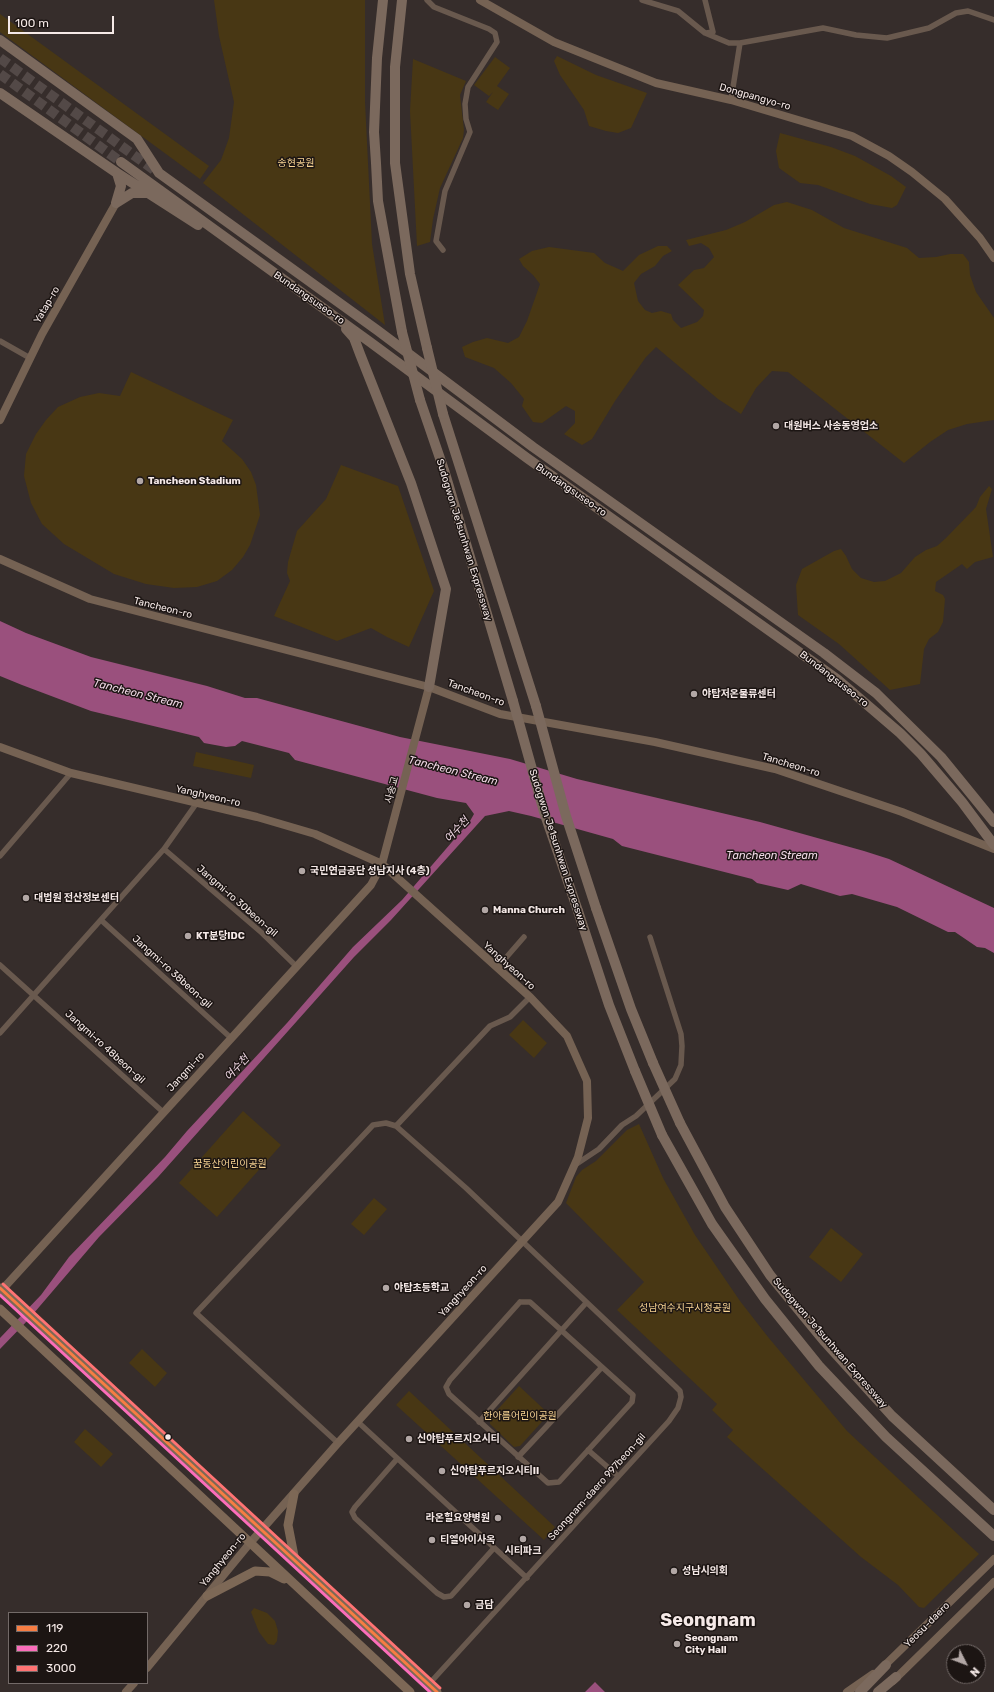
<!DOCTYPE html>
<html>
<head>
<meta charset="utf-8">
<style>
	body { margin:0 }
	#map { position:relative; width:994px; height:1692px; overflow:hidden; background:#362d2b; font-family:Rubik,sans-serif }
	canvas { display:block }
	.legend { position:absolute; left:8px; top:1612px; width:140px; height:72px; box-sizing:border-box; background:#1c1513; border:1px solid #736a68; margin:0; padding:5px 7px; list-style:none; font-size:12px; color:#f5e9e7 }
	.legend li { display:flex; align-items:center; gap:8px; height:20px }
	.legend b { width:20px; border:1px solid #736a68 }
	.north { position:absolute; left:946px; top:1644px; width:40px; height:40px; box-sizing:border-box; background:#1c1513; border:1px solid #736a68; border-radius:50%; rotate:132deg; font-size:11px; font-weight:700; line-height:16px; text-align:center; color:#f5e9e7 }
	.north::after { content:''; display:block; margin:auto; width:14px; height:18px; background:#b2a7a5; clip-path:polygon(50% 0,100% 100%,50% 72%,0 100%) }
	.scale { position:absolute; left:8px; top:16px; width:106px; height:18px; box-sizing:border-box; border:2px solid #f5e9e7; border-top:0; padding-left:5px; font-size:12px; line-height:14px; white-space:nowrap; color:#f5e9e7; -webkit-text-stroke:3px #1c1513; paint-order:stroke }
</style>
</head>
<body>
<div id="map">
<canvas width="994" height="1692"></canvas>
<ul class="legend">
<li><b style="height:5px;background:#f77d43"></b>119</li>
<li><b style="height:5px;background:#fb6dba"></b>220</li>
<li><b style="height:5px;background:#ff7373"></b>3000</li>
</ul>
<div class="north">N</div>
<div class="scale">100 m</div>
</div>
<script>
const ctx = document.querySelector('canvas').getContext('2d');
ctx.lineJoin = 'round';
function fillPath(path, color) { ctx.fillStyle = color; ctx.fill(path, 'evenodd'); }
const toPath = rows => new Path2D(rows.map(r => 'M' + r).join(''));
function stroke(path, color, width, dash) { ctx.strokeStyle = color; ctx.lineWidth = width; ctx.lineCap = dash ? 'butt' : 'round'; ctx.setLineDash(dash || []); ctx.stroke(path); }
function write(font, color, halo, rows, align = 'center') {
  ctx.font = font + ' Rubik,"Noto Sans KR",sans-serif'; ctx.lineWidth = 3; ctx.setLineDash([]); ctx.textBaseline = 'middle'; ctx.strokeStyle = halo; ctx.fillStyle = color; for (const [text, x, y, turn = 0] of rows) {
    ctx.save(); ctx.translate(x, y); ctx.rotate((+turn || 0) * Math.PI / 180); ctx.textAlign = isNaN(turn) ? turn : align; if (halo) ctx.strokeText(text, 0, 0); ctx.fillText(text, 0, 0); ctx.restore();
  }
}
fillPath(toPath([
	[214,0,365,0,365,102,372,244,385,325,203,183,221,160,229,138,234,102,219,36],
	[0,14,209,166,200,179,0,32],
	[557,56,596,75,647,93,631,128,618,133,606,131,589,126,584,110,560,75,554,61],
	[495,57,510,68,497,86,509,94,498,110,486,102,493,92,489,96,474,85],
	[413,59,466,81,460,95,464,130,463,138,440,188,433,219,430,242,417,246,410,111],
	[780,133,831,147,855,156,891,176,906,187,897,205,892,208,870,204,818,185,800,183,779,168,776,151],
	[787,202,812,210,844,228,907,248,919,258,936,257,950,254,963,254,969,262,970,275,976,292,994,318,994,420,967,424,948,430,930,442,904,463,788,372,772,371,756,388,741,414,718,399,656,347,646,357,615,401,592,439,582,445,564,434,575,423,575,411,566,406,542,423,533,422,522,406,524,399,511,383,494,368,465,357,462,347,473,342,487,338,508,343,519,337,527,321,540,284,533,275,523,266,519,259,532,251,549,247,594,253,605,263,623,271,639,255,658,246,667,246,672,251,663,256,655,266,641,274,634,283,638,301,645,310,652,313,661,311,671,314,673,320,681,328,697,322,703,316,704,310,678,285,694,270,704,268,714,257,709,248,701,243,689,246,686,240,726,230,745,222,774,205],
	[131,372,233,420,222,441,242,459,251,472,256,485,260,515,250,545,243,557,232,570,217,581,197,587,174,588,146,584,114,574,64,544,42,524,31,503,24,476,26,454,36,434,46,420,58,407,80,397,99,393,120,396],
	[341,465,398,486,434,591,409,647,387,637,371,628,337,641,274,616,290,581,287,573,288,562,297,531,326,499],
	[989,486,992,489,986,509,993,557,975,562,967,569,962,564,936,582,935,591,943,595,945,599,943,622,938,632,929,639,924,649,920,684,890,690,839,644,798,615,796,585,802,569,834,551,841,549,846,556,852,569,861,578,874,582,885,581,901,573,915,557,926,550,937,546,946,538,976,507,980,497],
	[196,752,254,765,251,778,193,766],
	[523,1020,547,1043,534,1058,509,1035],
	[243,1111,281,1145,217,1217,179,1183],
	[639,1124,663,1178,695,1235,740,1301,768,1337,847,1431,979,1554,924,1608,919,1607,898,1585,861,1557,727,1437,733,1430,712,1410,717,1404,617,1310,644,1282,566,1203,576,1177,582,1170,596,1161,627,1130],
	[374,1198,387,1209,364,1235,351,1224],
	[831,1228,863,1254,841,1282,809,1257],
	[142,1349,167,1373,155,1387,129,1363],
	[519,1386,549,1414,520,1446,514,1447,490,1424,490,1418],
	[409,1391,555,1527,544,1540,396,1405],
	[85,1429,113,1454,101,1467,74,1442],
	[254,1608,267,1613,275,1621,278,1631,277,1641,274,1645,268,1644,259,1632,251,1612]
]), '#483714');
fillPath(toPath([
	[0,621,26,633,91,657,207,686,245,698,257,698,400,737,510,759,577,779,760,822,864,851,889,859,994,908,994,953,985,948,977,947,955,932,948,932,897,907,852,894,840,896,801,884,788,890,757,883,752,879,622,846,613,839,531,816,509,811,485,816,391,920,354,957,158,1177,99,1237,28,1320,0,1349,0,1338,41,1295,69,1257,165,1157,187,1131,287,1023,353,947,402,900,470,821,474,814,466,803,437,798,295,760,289,753,242,741,235,746,226,747,204,743,199,737,91,711,22,685,0,676],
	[595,1682,605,1692,585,1692]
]), '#9a507d');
stroke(toPath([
	[0,58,157,172],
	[0,74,121,162]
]), '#534947', 10, [10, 5]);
stroke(toPath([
	[427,0,434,7,489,29,495,33,497,42,468,87,465,104,466,119,470,132,445,191,436,241,443,250],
	[642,0,678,11,705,33,729,43,740,43,823,28,856,35,887,38,929,28,956,13,968,11,994,20],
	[705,0,713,32,706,33],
	[731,100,740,43],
	[0,341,30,358],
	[164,849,262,933,297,967],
	[0,856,71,773],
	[101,920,231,1038],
	[0,965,163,1112],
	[497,968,524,937],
	[0,1033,164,849,196,804],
	[396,1126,466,1188,675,1386,680,1391,681,1397,678,1408,669,1421,429,1684],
	[575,1165,599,1149,622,1125,636,1116,675,1079,681,1065,682,1046,681,1034,650,937],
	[520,1302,530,1302,633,1395,632,1402,559,1482,548,1483,449,1394,446,1387,450,1380,520,1302],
	[358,1422,527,1578],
	[479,1422,586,1303],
	[338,1443,196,1313,373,1125,386,1123,396,1126,490,1026,510,1017,530,997],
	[588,1450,618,1476],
	[518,1457,602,1367],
	[397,1459,355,1507,352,1512,355,1518,395,1555,437,1593,444,1597,451,1596,494,1548]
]), '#69594e', 5.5);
stroke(toPath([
	[480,0,554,42,656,83,731,100,852,136,889,156,912,172,945,199,980,238,994,258],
	[0,420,42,334,116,203],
	[0,559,90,599,429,687,500,714,655,742,775,769,902,812,994,849],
	[0,747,71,773,257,817,315,834,382,864,530,997,567,1036,587,1081,588,1118,578,1157,558,1202,338,1443,250,1543,147,1668],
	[0,1292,371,885,382,864,429,687],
	[882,1668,994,1559],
	[893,1681,994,1582],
	[126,1692,134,1683],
	[847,1692,873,1674]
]), '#756253', 8);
stroke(toPath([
	[0,1288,437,1692],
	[0,1309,410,1692],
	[294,1494,288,1525,295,1561],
	[207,1596,255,1571,270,1572,284,1579]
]), '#7d6856', 9);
stroke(toPath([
	[383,0,377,58,374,132,376,163,378,201,402,332],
	[402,0,395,67,395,163,410,274,427,348],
	[0,40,137,139,159,173,377,330,533,447,824,653,876,693,941,757,994,822],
	[0,93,117,173,198,225],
	[121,162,370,342,527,458,837,679,900,733,921,754,962,802,994,845],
	[116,203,132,193,147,193],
	[116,203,121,186,117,173],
	[346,329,354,338,360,354,411,483,446,589,429,687],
	[420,400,444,470,513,701],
	[443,414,536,706],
	[596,908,631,1009,653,1063],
	[578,911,609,1005,635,1071],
	[680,1123,725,1207,770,1275,825,1342,892,1416,994,1510],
	[662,1135,712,1224,765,1299,819,1366,886,1437,994,1536],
	[860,1692,886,1665],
	[878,1692,896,1677]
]), '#7b695d', 10);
stroke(toPath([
	[402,332,420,400],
	[427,348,443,414],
	[513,701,544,812,578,911],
	[536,706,566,816,596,908],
	[653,1063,680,1123],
	[635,1071,662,1135]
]), '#7b695d', 10);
stroke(toPath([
	[0,1288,437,1692]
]), '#f77d43', 3);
stroke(toPath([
	[0,1295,430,1692]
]), '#fb6dba', 3);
stroke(toPath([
	[3,1284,440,1688]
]), '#ff7373', 3);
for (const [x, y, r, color] of [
	[776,426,4,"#b2a7a5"],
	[140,481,4,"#b2a7a5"],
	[694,694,4,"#b2a7a5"],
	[302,871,4,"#b2a7a5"],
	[26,898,4,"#b2a7a5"],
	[485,910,4,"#b2a7a5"],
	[188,936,4,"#b2a7a5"],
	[386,1288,4,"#b2a7a5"],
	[168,1437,3.5,"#f5e9e7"],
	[409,1439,4,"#b2a7a5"],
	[442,1471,4,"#b2a7a5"],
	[498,1518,4,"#b2a7a5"],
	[523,1539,4,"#b2a7a5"],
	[432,1540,4,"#b2a7a5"],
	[674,1571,4,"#b2a7a5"],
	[467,1605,4,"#b2a7a5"],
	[677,1644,4,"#b2a7a5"]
]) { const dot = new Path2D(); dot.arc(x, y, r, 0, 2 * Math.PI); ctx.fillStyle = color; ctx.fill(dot); stroke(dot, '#1c1513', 1.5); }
write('10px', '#f5e9e7', '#1c1513', [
	["Dongpangyo-ro",755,97,16],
	["Bundangsuseo-ro",309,298,35],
	["Yatap-ro",47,305,-60],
	["Bundangsuseo-ro",571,490,35],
	["Sudogwon Je1sunhwan Expressway",464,540,73],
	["Tancheon-ro",163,608,14],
	["Bundangsuseo-ro",834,679,38],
	["Tancheon-ro",476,693,20],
	["Tancheon-ro",791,765,17],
	["사송교",392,790,-75],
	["Yanghyeon-ro",208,796,13],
	["Sudogwon Je1sunhwan Expressway",558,850,72],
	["Jangmi-ro 30beon-gil",237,901,41],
	["Yanghyeon-ro",509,966,42],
	["Jangmi-ro 38beon-gil",172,972,42],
	["Jangmi-ro 48beon-gil",105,1047,42],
	["Jangmi-ro",186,1072,-47],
	["Yanghyeon-ro",463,1291,-48],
	["Sudogwon Je1sunhwan Expressway",830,1343,49],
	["Seongnam-daero 997beon-gil",597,1487,-48],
	["Yanghyeon-ro",223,1560,-51],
	["Yeosu-daero",927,1625,-45]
]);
write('10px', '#f8d493', '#1c1513', [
	["송현공원",296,163],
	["꿈동산어린이공원",230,1164],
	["성남여수지구시청공원",685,1308],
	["한아름어린이공원",520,1416]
]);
write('bold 10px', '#f5e9e7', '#1c1513', [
	["대원버스 사송동영업소",784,426],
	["Tancheon Stadium",148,481],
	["야탑저온물류센터",702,694],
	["국민연금공단 성남지사 (4층)",310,871],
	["대법원 전산정보센터",34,898],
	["Manna Church",493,910],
	["KT분당IDC",196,936],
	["야탑초등학교",394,1288],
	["신야탑푸르지오시티",417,1439],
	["신야탑푸르지오시티II",450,1471],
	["라온힐요양병원",490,1518,"right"],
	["티엘아이사옥",440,1540],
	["시티파크",523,1551,"center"],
	["성남시의회",682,1571],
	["금담",475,1605],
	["Seongnam",685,1638],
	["City Hall",685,1650]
], 'left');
write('italic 11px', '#f1d9e6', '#1c1513', [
	["Tancheon Stream",138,694,14],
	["Tancheon Stream",453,771,14],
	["여수천",457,830,-47],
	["Tancheon Stream",772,856],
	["여수천",237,1068,-47]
]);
write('bold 18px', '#f5e9e7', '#1c1513', [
	["Seongnam",708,1621]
]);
</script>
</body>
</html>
